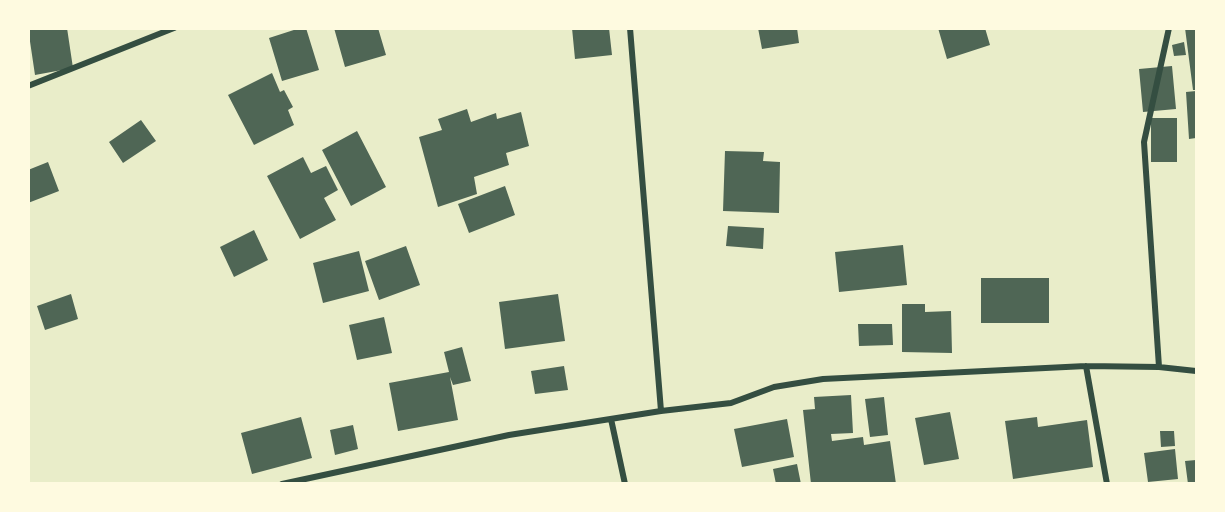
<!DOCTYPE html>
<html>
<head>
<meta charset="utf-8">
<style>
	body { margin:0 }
	#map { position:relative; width:1225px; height:512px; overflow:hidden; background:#e9edc9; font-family:"Alegreya Sans",sans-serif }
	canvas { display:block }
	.frame { position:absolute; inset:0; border:30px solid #fefae0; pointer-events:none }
</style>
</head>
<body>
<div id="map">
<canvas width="1225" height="512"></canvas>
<div class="frame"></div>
</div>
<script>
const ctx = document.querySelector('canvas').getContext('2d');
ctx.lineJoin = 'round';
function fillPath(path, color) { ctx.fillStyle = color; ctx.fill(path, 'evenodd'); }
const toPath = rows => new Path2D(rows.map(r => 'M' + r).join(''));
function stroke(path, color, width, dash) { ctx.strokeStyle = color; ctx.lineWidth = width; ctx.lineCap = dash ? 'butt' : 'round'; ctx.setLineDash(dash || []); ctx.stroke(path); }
fillPath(toPath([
	[28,28,67,28,73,68,35,75],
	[300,28,306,28,319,70,282,81,269,38],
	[334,28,378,28,386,55,345,67],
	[572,28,609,28,612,55,575,59],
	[758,28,797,28,799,43,762,49],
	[938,28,985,28,990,45,947,59],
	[1185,28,1196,28,1196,90,1193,90],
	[1184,42,1186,55,1174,56,1172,45],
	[1172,66,1176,109,1143,112,1139,69],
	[272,73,280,92,284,90,293,107,288,110,294,125,254,145,228,95],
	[1196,91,1196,138,1189,139,1186,92],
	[467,109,471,122,496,113,497,119,521,112,529,146,506,153,509,165,474,177,477,194,438,207,419,137,442,130,438,119],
	[1151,118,1177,118,1177,162,1151,162],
	[141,120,156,141,123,163,109,142],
	[357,131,386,187,351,206,322,150],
	[725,151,764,152,763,161,780,162,779,213,723,211],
	[303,157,311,173,326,166,338,190,324,198,336,220,300,239,267,176],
	[48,162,59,191,28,203,28,170],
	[505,186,515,215,469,233,458,204],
	[728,226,764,228,763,249,726,246],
	[254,230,268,260,234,277,220,247],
	[903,245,907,285,839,292,835,252],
	[406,246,420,285,379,300,365,261],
	[359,251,369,291,323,303,313,263],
	[981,278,1049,278,1049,323,981,323],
	[71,294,78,319,45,330,37,306],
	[558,294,565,341,505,349,499,302],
	[902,304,925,304,925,312,951,311,952,353,902,352],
	[384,317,392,353,357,360,349,325],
	[858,324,892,324,893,345,859,346],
	[462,347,471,381,453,385,450,377,458,420,398,431,389,383,449,372,444,352],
	[564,366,568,390,535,394,531,371],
	[851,395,853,433,831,434,832,441,863,437,864,445,890,441,896,484,811,484,803,410,815,409,814,397],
	[884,397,888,435,870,437,865,399],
	[950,412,959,459,924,465,915,418],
	[301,417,312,458,252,474,241,433],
	[1037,417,1038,427,1087,420,1093,467,1013,479,1005,421],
	[787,419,794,457,742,467,734,429],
	[353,425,358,449,335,455,330,430],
	[1160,431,1174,431,1175,446,1161,447],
	[1175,449,1178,479,1148,482,1144,453],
	[1196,460,1196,484,1188,484,1185,461],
	[797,464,801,484,776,484,773,469]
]), '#4f6655');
stroke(toPath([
	[630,28,661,411],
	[28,86,174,28],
	[1086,366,1107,484],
	[1159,367,1144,142,1169,28],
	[611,419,625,484],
	[282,484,509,435,661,411,731,403,774,387,823,379,1086,366,1159,367,1196,371]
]), '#344e41', 6);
</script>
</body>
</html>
